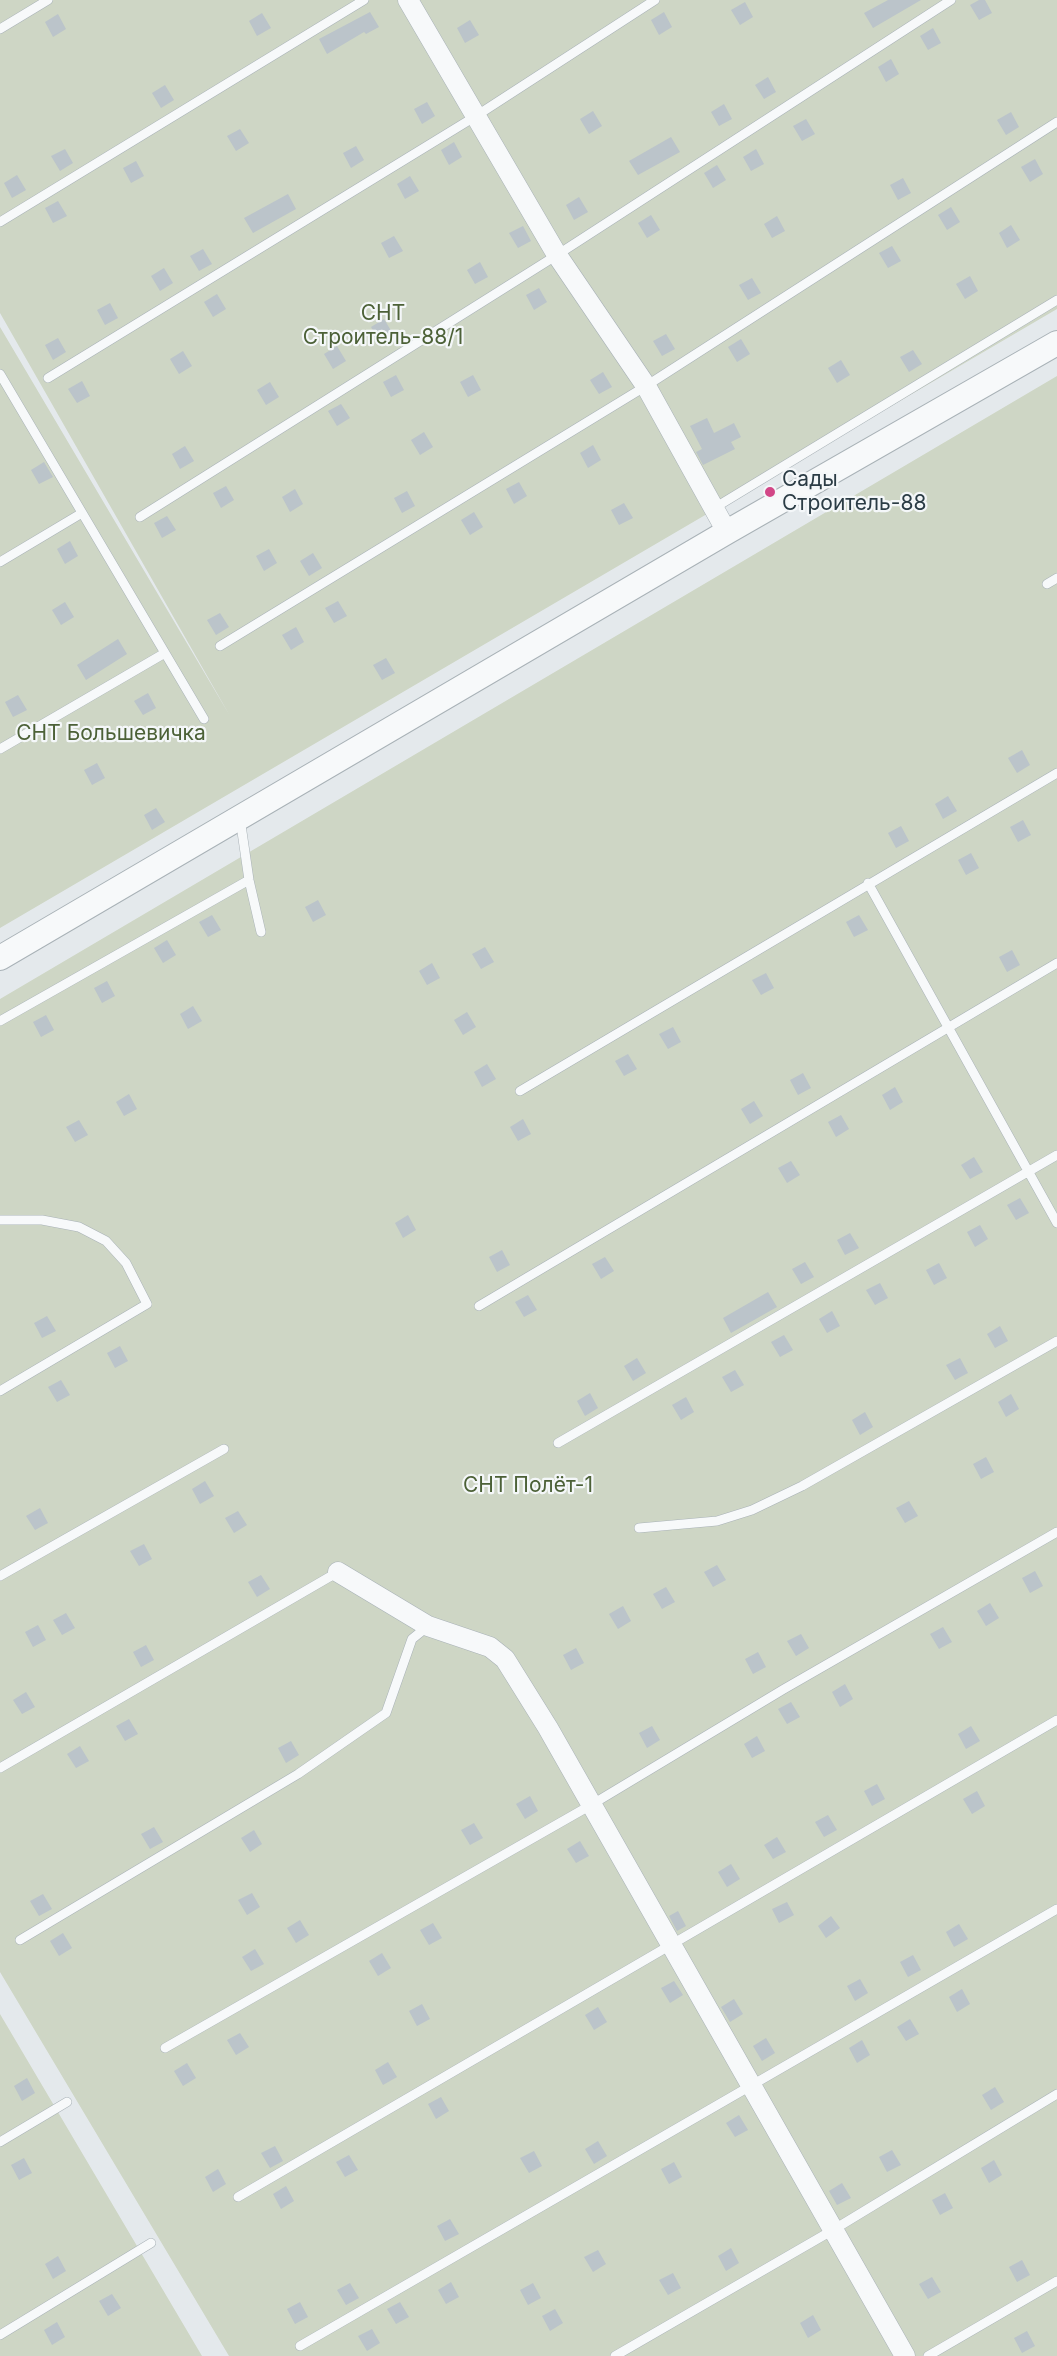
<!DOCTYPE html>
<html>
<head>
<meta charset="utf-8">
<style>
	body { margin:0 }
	canvas { display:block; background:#e4e9ec }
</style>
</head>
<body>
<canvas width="1057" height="2356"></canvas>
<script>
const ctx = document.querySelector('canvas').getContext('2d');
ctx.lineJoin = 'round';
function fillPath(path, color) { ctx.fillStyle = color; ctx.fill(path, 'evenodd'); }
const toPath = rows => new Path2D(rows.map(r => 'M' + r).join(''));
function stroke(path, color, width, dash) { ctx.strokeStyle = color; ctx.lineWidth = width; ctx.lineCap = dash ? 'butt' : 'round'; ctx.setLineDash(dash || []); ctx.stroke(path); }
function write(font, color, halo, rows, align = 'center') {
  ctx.font = font + ' Inter,sans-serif'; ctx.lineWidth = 4.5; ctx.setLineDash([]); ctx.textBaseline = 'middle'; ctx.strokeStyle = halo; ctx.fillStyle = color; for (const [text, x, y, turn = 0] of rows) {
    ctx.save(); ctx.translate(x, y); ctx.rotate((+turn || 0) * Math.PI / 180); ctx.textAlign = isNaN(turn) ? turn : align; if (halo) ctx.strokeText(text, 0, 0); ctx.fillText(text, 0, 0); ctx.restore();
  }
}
fillPath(toPath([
	[0,0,1057,0,1057,309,0,928,0,327,230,716,0,313],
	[1057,376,1057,2356,229,2356,0,1972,0,999],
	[0,2014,202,2356,0,2356]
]), '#ced6c5');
fillPath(toPath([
	[888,0,921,0,873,28,864,13],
	[979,0,985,0,992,13,979,20,970,5],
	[745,2,753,17,740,25,731,10],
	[370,12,379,27,366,34,364,32,327,54,319,39],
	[664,12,672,27,659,35,651,20],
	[262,13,271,28,257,36,249,21],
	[58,14,66,29,53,37,45,22],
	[470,20,479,35,465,43,457,28],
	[933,28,941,43,928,50,920,36],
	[891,59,899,74,886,82,878,67],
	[768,77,776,92,764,99,755,85],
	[165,85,174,100,161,108,152,93],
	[427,102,435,116,422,124,414,109],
	[724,104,732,119,719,126,711,112],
	[593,111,602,126,589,134,580,119],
	[1011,112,1019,127,1006,135,997,120],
	[806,119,815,134,802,141,793,126],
	[240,129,249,143,236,151,227,136],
	[671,137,680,152,638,175,629,161],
	[454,142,462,157,449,165,441,150],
	[356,146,364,160,351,168,343,153],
	[65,149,73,163,60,171,51,156],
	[756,149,764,164,751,171,743,157],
	[1035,159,1043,174,1030,182,1021,167],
	[136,161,144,176,131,183,123,168],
	[717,165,726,180,713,188,704,173],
	[17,175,26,190,12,198,4,183],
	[410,176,419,191,405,199,397,184],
	[903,178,911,193,898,200,890,185],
	[288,194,296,209,253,233,244,218],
	[579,197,588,212,574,220,566,205],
	[58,201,67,216,53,223,45,208],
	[951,207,960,222,947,230,938,215],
	[651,215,660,230,647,238,638,223],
	[777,216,785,231,772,238,764,224],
	[1011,225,1020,240,1007,248,999,233],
	[523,226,531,241,518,248,509,233],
	[394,236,403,251,389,258,381,243],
	[892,246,901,261,888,268,879,253],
	[203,249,212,264,199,271,190,256],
	[480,262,488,277,475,284,467,270],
	[164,268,173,283,160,291,151,276],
	[970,276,978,291,965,299,956,284],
	[752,278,761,293,748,300,739,285],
	[539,288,547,302,534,310,526,295],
	[217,294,226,309,213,317,204,302],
	[110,303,118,318,105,325,97,310],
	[384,319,393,334,380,342,371,327],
	[666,334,675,349,662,356,653,341],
	[58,338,66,352,53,360,45,345],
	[741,339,750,354,737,362,728,347],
	[337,346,346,361,333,369,324,354],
	[913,350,922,364,909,372,900,357],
	[183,351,192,366,179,374,170,359],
	[841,360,850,375,837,383,828,368],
	[603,372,612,387,599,394,590,380],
	[396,375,404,390,391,397,383,382],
	[473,375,481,390,468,397,460,382],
	[82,381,90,396,77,403,68,389],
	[270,382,279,397,266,405,257,390],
	[341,404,350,418,337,426,328,411],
	[707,418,714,433,734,423,741,437,731,442,735,449,703,465,696,452,702,449,690,426],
	[424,432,433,447,420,455,411,440],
	[593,445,601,460,588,468,580,453],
	[185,446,194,461,180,469,172,454],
	[44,462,53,477,39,484,31,470],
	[519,482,527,496,514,504,506,489],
	[226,486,234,500,221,508,213,493],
	[295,489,303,504,290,512,282,497],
	[407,491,415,506,402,513,394,498],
	[624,503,633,518,619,525,611,510],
	[474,512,483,527,470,535,461,520],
	[167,516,176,530,162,538,154,523],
	[70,541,78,556,65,564,57,549],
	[269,549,277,563,264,571,256,556],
	[313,553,322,568,309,576,300,561],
	[338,601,347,616,334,623,325,608],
	[65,602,74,617,61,625,52,610],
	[220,613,229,627,216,635,207,620],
	[296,627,304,642,291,650,282,635],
	[118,639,127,654,86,680,77,665],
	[386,658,395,673,382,680,373,665],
	[148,693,156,708,143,715,134,701],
	[18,695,27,710,13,717,5,702],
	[1022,750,1030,765,1017,773,1008,758],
	[97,763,105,778,92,785,84,770],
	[948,796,957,811,943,819,935,804],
	[156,808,165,822,152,830,144,815],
	[1023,820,1031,835,1018,842,1010,827],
	[901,826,909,841,896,848,888,833],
	[971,853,979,868,966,875,958,860],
	[318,900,326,915,313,922,305,907],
	[212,915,221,930,208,937,199,922],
	[859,915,868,930,854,937,846,922],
	[167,940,176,955,163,963,154,948],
	[485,947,494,962,481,969,472,954],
	[1012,950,1020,965,1007,972,999,957],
	[432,963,440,978,427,985,419,971],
	[766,973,774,988,761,995,752,980],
	[107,981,115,996,102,1003,94,988],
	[193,1006,202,1021,188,1029,180,1014],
	[467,1012,476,1027,463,1035,454,1020],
	[46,1015,54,1030,41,1037,33,1022],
	[673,1027,681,1042,668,1049,659,1034],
	[628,1054,637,1069,624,1076,615,1061],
	[487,1064,496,1079,482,1087,474,1072],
	[803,1073,811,1088,798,1095,790,1080],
	[895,1087,903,1102,890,1110,882,1095],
	[129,1094,137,1109,124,1116,116,1102],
	[754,1101,763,1116,750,1124,741,1109],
	[841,1115,849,1129,836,1137,828,1122],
	[523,1119,531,1134,518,1141,510,1127],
	[79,1120,88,1135,75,1142,66,1127],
	[974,1157,983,1172,970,1179,961,1165],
	[791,1161,800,1175,787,1183,778,1168],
	[1020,1198,1029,1213,1016,1220,1007,1205],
	[408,1215,416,1230,403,1238,395,1223],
	[980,1225,988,1239,975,1247,967,1232],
	[850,1233,859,1248,845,1255,837,1240],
	[502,1250,510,1265,497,1272,489,1257],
	[605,1257,614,1271,601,1279,592,1264],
	[805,1262,814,1277,801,1284,792,1269],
	[939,1263,947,1278,934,1285,926,1270],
	[880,1283,888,1298,875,1305,866,1290],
	[768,1292,777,1307,731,1333,723,1318],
	[528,1295,537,1310,524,1317,515,1302],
	[832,1311,840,1326,827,1333,819,1319],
	[47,1316,56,1331,42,1338,34,1323],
	[1000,1326,1008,1341,995,1348,987,1334],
	[784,1335,793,1350,780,1357,771,1342],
	[120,1346,128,1361,115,1368,107,1353],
	[637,1358,646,1373,633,1381,624,1366],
	[960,1358,968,1373,955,1380,946,1365],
	[735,1370,744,1385,731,1392,722,1377],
	[61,1380,70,1395,57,1402,48,1387],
	[590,1393,598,1408,585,1416,577,1401],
	[1011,1394,1019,1409,1006,1417,998,1402],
	[686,1397,694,1412,681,1420,672,1405],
	[865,1412,873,1427,860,1435,852,1420],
	[986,1457,994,1472,981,1479,973,1464],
	[205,1481,214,1496,200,1504,192,1489],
	[909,1501,918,1516,905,1523,896,1508],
	[40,1508,48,1523,35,1530,26,1516],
	[238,1511,247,1525,234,1533,225,1518],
	[144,1544,152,1559,139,1566,130,1551],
	[717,1565,726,1580,713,1587,704,1572],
	[1035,1571,1043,1586,1030,1593,1022,1578],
	[261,1575,270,1589,257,1597,248,1582],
	[666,1587,675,1602,662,1609,653,1594],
	[990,1603,999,1618,986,1626,977,1611],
	[623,1606,631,1621,618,1629,609,1614],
	[66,1613,75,1628,62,1635,53,1620],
	[38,1625,46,1640,33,1647,25,1632],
	[943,1627,952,1642,939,1649,930,1634],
	[801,1634,809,1648,796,1656,787,1641],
	[146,1645,154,1660,141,1667,133,1652],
	[576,1648,584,1663,571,1670,563,1655],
	[758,1652,766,1667,753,1674,745,1659],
	[845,1684,853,1699,840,1707,832,1692],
	[26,1692,35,1707,22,1714,13,1700],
	[791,1702,800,1717,787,1724,778,1709],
	[129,1719,138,1734,125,1741,116,1726],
	[652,1726,660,1740,647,1748,639,1733],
	[971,1726,980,1741,966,1749,958,1734],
	[757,1736,765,1751,752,1758,744,1744],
	[291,1741,299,1755,286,1763,278,1748],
	[80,1746,89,1761,76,1768,67,1754],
	[877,1784,885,1799,872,1806,864,1791],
	[977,1791,985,1806,972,1814,963,1799],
	[530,1796,538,1811,525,1819,516,1804],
	[828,1815,837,1830,824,1837,815,1822],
	[474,1823,483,1838,470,1845,461,1830],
	[154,1827,163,1842,150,1849,141,1834],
	[254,1830,262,1844,250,1852,241,1838],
	[777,1837,786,1852,773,1859,764,1845],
	[580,1841,589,1856,576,1863,567,1849],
	[731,1864,740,1879,727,1887,718,1872],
	[252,1893,260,1907,247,1915,238,1900],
	[43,1894,52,1909,39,1916,30,1901],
	[787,1902,794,1915,779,1923,772,1909],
	[678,1911,686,1926,677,1931,669,1916],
	[831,1916,840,1928,826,1938,818,1926],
	[300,1920,309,1935,296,1943,287,1928],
	[433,1923,442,1938,429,1945,420,1930],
	[959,1924,968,1939,954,1947,946,1932],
	[63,1933,72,1948,59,1956,50,1941],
	[255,1949,264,1964,251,1971,242,1957],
	[382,1953,391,1968,378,1976,369,1961],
	[913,1955,921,1970,908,1977,900,1962],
	[860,1979,868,1993,855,2001,847,1986],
	[674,1981,683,1995,670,2003,661,1988],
	[962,1989,970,2004,957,2012,949,1997],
	[734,1999,743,2014,730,2022,721,2007],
	[422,2004,430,2019,417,2026,409,2011],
	[598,2007,607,2022,594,2030,585,2015],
	[910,2019,919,2034,906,2041,897,2027],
	[240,2033,249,2047,236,2055,227,2040],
	[766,2038,775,2053,762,2061,753,2046],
	[862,2040,870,2055,857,2063,849,2048],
	[388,2062,397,2077,383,2085,375,2070],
	[187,2063,196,2078,183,2086,174,2071],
	[27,2078,35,2093,22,2101,14,2086],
	[995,2087,1004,2102,991,2110,982,2095],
	[441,2097,449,2111,436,2119,428,2104],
	[739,2115,748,2130,735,2137,726,2123],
	[598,2141,607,2156,594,2164,585,2149],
	[275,2146,283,2161,270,2168,261,2153],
	[892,2150,901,2165,887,2172,879,2157],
	[534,2151,542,2166,529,2173,520,2158],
	[349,2155,358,2170,345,2177,336,2162],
	[24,2158,32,2173,19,2180,11,2165],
	[994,2160,1002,2175,989,2183,981,2168],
	[674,2162,682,2177,669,2184,661,2169],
	[218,2169,226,2184,213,2192,205,2177],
	[842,2183,851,2198,837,2205,829,2191],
	[286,2186,294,2201,281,2209,273,2194],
	[945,2193,953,2208,940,2215,932,2200],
	[450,2219,459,2234,445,2241,437,2226],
	[731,2248,739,2263,726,2271,718,2256],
	[598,2250,606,2264,593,2272,584,2257],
	[58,2256,66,2271,53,2279,45,2264],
	[1022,2260,1030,2275,1017,2282,1009,2267],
	[673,2273,681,2288,668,2295,659,2280],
	[932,2277,941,2292,928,2299,919,2284],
	[451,2282,459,2297,446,2304,438,2290],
	[350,2283,359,2298,346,2305,337,2290],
	[533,2283,541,2298,528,2305,520,2290],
	[112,2294,121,2308,108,2316,99,2301],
	[300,2302,308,2317,295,2324,287,2309],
	[400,2302,409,2317,396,2324,387,2309],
	[555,2309,563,2323,550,2331,542,2316],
	[813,2315,821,2330,808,2338,800,2323],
	[57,2322,65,2337,52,2345,44,2330],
	[372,2329,380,2343,367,2351,358,2336],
	[1027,2331,1035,2346,1022,2353,1014,2338]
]), '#bbc4ca');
const service = toPath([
	[0,29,48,0],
	[0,222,364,0],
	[0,374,204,719],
	[48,378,476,116,655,0],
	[716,507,1057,300],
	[140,517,557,255,951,0],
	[0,562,82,513],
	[1047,584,1057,578],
	[220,646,646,386,1057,122],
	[0,749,165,653],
	[240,818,249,880,261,932],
	[868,883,1057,1223],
	[0,1021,249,880],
	[520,1091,1057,773],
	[0,1220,42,1220,79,1227,106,1241,126,1263,147,1304,0,1391],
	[479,1306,1057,963],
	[558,1443,1057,1155],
	[639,1528,717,1521,752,1510,802,1486,1057,1341],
	[0,1576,224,1449],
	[0,1768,338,1572],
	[20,1940,298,1774,386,1713,412,1639,428,1626],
	[165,2048,591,1805,784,1689,1057,1532],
	[0,2142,67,2102],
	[238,2197,1057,1720],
	[0,2335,151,2243],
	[300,2346,1057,1909],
	[615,2356,833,2230,1057,2094],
	[928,2356,1057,2281]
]);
const minor = toPath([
	[408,0,557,255,646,386,727,532],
	[338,1572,428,1626,490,1647,505,1659,548,1728,905,2356]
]);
const tertiary = toPath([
	[0,958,727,532,1057,343]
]);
stroke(service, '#a9b2b7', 10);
stroke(minor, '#a9b2b7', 21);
stroke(tertiary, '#a9b2b7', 26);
stroke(service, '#f7f9fa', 9);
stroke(minor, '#f7f9fa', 20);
stroke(tertiary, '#f7f9fa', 24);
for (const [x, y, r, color] of [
	[770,492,6,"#d24787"]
]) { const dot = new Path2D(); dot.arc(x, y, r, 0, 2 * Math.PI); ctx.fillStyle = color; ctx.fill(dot); stroke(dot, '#f4f7f9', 2); }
write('21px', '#4c6137', '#f4f7f9', [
	["СНТ",383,314],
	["Строитель-88/1",383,338],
	["СНТ Большевичка",111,734],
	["СНТ Полёт-1",528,1486]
]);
write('21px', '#2b3c45', '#f4f7f9', [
	["Сады",782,480],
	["Строитель-88",782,504]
], 'left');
</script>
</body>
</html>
